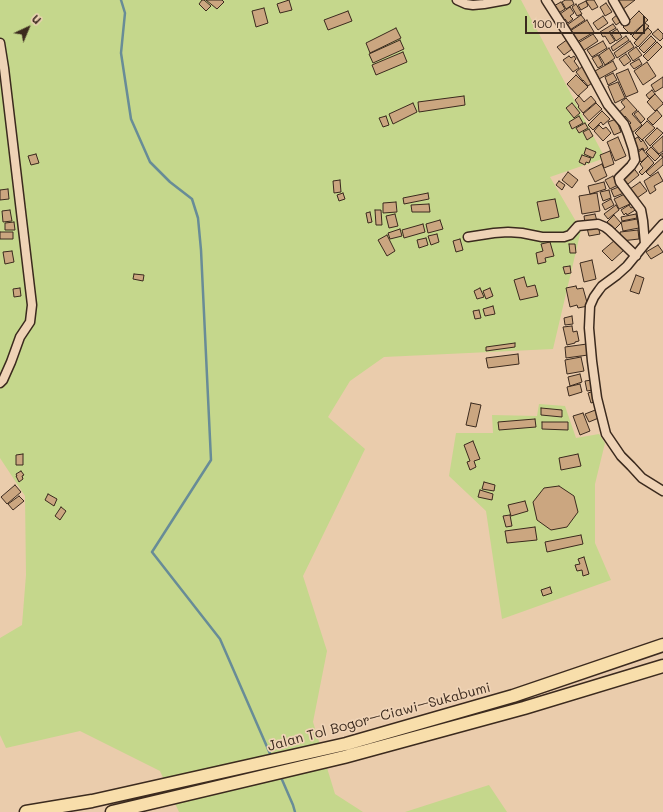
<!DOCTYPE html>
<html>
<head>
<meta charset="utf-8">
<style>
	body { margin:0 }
	#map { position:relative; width:663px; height:812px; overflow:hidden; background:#eaccac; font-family:Mali,sans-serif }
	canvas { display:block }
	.north { position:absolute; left:8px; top:8px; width:40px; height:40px; -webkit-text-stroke:3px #efd3b6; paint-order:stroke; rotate:44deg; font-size:11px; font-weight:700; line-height:16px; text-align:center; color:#3b2a1e }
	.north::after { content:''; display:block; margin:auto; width:14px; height:18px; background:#3b2a1e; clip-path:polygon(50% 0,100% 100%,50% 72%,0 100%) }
	.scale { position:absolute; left:525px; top:16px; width:120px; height:18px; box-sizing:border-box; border:2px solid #3b2a1e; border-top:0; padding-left:5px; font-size:12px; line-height:14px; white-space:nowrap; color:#3b2a1e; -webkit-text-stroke:3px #efd3b6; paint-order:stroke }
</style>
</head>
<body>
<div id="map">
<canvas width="663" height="812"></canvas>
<div class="north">U</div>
<div class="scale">100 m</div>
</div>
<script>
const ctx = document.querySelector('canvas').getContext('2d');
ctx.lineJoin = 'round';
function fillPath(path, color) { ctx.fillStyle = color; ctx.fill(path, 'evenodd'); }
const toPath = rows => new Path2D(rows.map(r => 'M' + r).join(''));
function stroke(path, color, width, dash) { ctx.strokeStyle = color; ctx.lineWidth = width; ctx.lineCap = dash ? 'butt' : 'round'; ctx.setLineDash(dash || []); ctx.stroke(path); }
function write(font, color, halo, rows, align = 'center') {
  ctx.font = font + ' Mali,sans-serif'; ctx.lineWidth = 3.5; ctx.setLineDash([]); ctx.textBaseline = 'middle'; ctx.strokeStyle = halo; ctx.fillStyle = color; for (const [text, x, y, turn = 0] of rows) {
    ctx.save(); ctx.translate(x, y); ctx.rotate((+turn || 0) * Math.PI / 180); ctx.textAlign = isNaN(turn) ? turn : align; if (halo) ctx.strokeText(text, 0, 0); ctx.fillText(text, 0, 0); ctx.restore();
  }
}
fillPath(toPath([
	[0,0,521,0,605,158,550,177,581,230,553,349,384,357,350,381,328,417,365,449,303,576,327,651,313,722,335,794,363,812,179,812,160,771,80,731,6,748,0,735,0,638,22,625,26,575,25,496,0,458],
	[539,404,565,406,576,438,599,434,605,443,595,484,595,543,611,580,502,619,486,511,449,476,456,433,493,433,492,415,537,416],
	[489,785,507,812,405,812]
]), '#c5d78c');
stroke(toPath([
	[121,0,125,13,121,53,131,119,150,162,170,182,192,199,198,218,201,250,211,460,152,552,220,639,271,756],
	[280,775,293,805,295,812]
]), '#688c97', 2.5);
const building = toPath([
	[202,0,204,0,211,6,206,11,199,4,202,0],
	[206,0,222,0,224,2,217,9,206,0],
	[289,0,292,10,280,13,277,4,289,0],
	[565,0,572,0,574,4,566,9,562,2,565,0],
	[588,0,594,0,598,7,592,10,586,1,588,0],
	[614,0,635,0,622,10,614,0],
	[586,1,588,6,581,10,578,5,586,1],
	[561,2,565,9,557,14,552,7,561,2],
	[606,3,612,12,605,16,600,7,606,3],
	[576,4,582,14,577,16,572,7,576,4],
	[570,7,574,13,570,16,573,19,568,23,565,19,564,20,560,14,570,7],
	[264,8,268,23,256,27,252,11,264,8],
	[348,11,352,21,328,30,324,20,348,11],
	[639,11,648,20,631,35,623,27,639,11],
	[618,14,623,20,616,25,612,19,618,14],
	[581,15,585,20,570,30,567,25,581,15],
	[603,16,608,23,598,30,593,23,603,16],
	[587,20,594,32,577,42,570,31,587,20],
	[645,23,649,26,636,40,632,36,645,23],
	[613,24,616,28,609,32,615,41,610,44,605,36,603,37,600,32,613,24],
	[396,28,401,38,370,53,366,43,396,28],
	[648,28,652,32,638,47,634,43,648,28],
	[617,29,622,37,616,41,611,33,617,29],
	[658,29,663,34,663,38,660,41,652,34,658,29],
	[593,34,598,41,583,51,578,43,593,34],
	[626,36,629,40,613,51,611,47,626,36],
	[651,36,656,41,644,53,639,48,651,36],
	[568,39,575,47,564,55,557,47,568,39],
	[400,40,404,49,373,63,369,54,400,40],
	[603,41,607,48,592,57,587,50,603,41],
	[630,41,634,47,617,58,614,53,630,41],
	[657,42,662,47,648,61,643,56,657,42],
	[636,47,642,55,633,61,628,53,636,47],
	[609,48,615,58,605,65,599,55,609,48],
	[403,52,407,62,376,75,372,65,403,52],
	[626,54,631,61,624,66,619,59,626,54],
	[598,55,603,65,598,68,592,58,598,55],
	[569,56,571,58,574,56,576,59,574,61,579,68,573,72,563,60,569,56],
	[639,59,642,64,634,69,630,64,639,59],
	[613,61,617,69,599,79,595,71,613,61],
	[647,62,656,76,643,85,634,71,647,62],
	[584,65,591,75,588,77,592,83,588,86,583,80,583,81,576,72,584,65],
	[628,69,638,92,626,97,616,74,628,69],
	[613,73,617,80,608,85,605,77,613,73],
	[576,75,588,87,578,96,567,84,576,75],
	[663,77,663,87,655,92,651,85,663,77],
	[618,82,625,98,615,103,608,86,618,82],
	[652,90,655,94,649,99,646,95,652,90],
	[655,94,663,103,663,104,655,111,647,102,655,94],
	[464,96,465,105,419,112,418,102,464,96],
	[579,96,584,102,591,96,596,102,583,113,578,107,579,106,575,100,579,96],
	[626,98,637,110,632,114,642,125,632,133,627,127,631,123,625,116,623,118,618,113,625,107,621,102,626,98],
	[413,103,417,112,393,124,389,114,413,103],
	[572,103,580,113,574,118,566,108,572,103],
	[596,103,602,109,589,121,583,114,596,103],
	[657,110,662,116,653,125,647,119,657,110],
	[602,111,610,119,603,125,601,122,593,130,588,125,602,111],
	[638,111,645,119,641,123,634,114,638,111],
	[386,116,389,125,383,127,379,118,386,116],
	[579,116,583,123,572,129,569,122,579,116],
	[616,119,621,132,614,135,608,122,616,119],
	[647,121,655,128,642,140,635,133,647,121],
	[585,123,588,128,579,133,576,128,585,123],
	[599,125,603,129,606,127,611,133,603,141,594,131,599,125],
	[657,128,663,133,650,146,645,140,657,128],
	[589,129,593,136,587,140,583,132,589,129],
	[663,136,663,151,659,154,652,146,663,136],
	[618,137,626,156,615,161,607,142,618,137],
	[638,137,641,142,643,140,648,148,644,151,643,148,637,151,631,141,638,137],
	[651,147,660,156,655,161,646,152,651,147],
	[586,148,596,152,593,158,584,154,586,148],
	[642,149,648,156,641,162,635,155,642,149],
	[610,151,614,164,604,168,600,155,610,151],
	[663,153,663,165,650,176,646,172,663,157,660,155,663,153],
	[36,154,39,163,31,165,28,156,36,154],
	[582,155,591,158,589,163,586,162,585,165,579,162,582,155],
	[648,156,654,163,642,175,639,172,643,168,640,164,648,156],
	[602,164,607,176,595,182,589,170,602,164],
	[632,166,639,175,628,184,621,176,632,166],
	[568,172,578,180,572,188,562,180,568,172],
	[658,172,663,181,654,186,656,190,650,194,644,181,658,172],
	[613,176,618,185,610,189,605,180,613,176],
	[340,180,341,192,334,193,333,181,340,180],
	[559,181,565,185,562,190,556,185,559,181],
	[604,182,606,189,590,194,588,186,604,182],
	[640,182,647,191,637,198,630,189,640,182],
	[621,186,624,193,614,197,611,190,621,186],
	[8,189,9,199,0,200,0,190,8,189],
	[609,190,611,198,603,201,600,192,609,190],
	[343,193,345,199,339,201,337,195,343,193],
	[428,193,429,199,404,204,403,198,428,193],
	[597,193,600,211,582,214,579,196,597,193],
	[625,194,630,204,619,209,614,199,625,194],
	[555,199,559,217,541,221,537,202,555,199],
	[611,199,614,205,605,210,602,204,611,199],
	[396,202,397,212,383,213,383,203,396,202],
	[429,204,430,212,412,212,411,205,429,204],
	[616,205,619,210,608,219,604,214,616,205],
	[629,205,631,208,635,206,637,209,627,215,626,213,624,215,621,210,629,205],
	[10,210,12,221,3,222,2,211,10,210],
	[375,210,381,210,382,225,376,225,375,210],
	[370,212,372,222,368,223,366,213,370,212],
	[395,214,398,226,389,228,386,216,395,214],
	[595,214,597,221,585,223,584,216,595,214],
	[636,214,637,218,622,221,621,217,636,214],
	[614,215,621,223,614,230,607,222,614,215],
	[637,219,639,228,623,231,621,222,637,219],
	[440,220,443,229,428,233,426,224,440,220],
	[14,222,15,230,5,230,5,223,14,222],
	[423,224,425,232,404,238,402,230,423,224],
	[598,226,600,234,589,236,587,228,598,226],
	[400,229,402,236,390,239,388,233,400,229],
	[638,230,639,239,621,241,620,232,638,230],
	[0,232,13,232,13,239,0,239,0,232],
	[437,234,439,242,431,245,428,236,437,234],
	[387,235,395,251,387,256,378,240,387,235],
	[426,238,428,245,419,248,417,240,426,238],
	[460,239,463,250,456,252,453,241,460,239],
	[615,240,624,250,612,261,602,251,615,240],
	[550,242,554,256,545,258,546,262,538,264,536,253,543,251,541,244,550,242],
	[569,244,575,244,576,253,570,253,569,244],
	[658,245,663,252,651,259,646,252,658,245],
	[12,251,14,262,5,264,3,252,12,251],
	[592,260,596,279,584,282,580,263,592,260],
	[570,266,571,273,565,274,563,267,570,266],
	[134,274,144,275,143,281,133,279,134,274],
	[636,275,644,278,639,294,630,291,636,275],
	[524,277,527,287,535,285,538,296,520,300,514,280,524,277],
	[576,286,577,289,583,288,588,306,578,308,577,305,570,307,566,288,576,286],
	[20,288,21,296,14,297,13,289,20,288],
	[480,288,484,297,477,299,474,291,480,288],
	[490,288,493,296,486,299,483,291,490,288],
	[493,306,495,314,485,316,483,309,493,306],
	[479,310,481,318,475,319,473,311,479,310],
	[572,316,573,324,565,325,564,318,572,316],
	[572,326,573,332,577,331,579,341,575,342,575,343,567,345,563,327,572,326],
	[515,343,515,347,486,351,486,347,515,343],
	[587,344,588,355,566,358,565,347,587,344],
	[518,354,519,364,488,368,486,358,518,354],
	[581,357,584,371,567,374,565,360,581,357],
	[580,374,582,382,570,386,568,377,580,374],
	[592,380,593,390,587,391,585,381,592,380],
	[580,384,582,392,569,396,567,387,580,384],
	[594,391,597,401,591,403,588,393,594,391],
	[471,403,481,405,476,427,466,425,471,403],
	[541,408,562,410,562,417,541,415,541,408],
	[598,409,601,417,589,422,585,414,598,409],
	[583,413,590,431,580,435,573,416,583,413],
	[535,419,536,427,499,430,498,422,535,419],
	[542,422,568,422,568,430,542,429,542,422],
	[473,441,480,459,474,461,476,467,470,470,467,462,470,461,464,445,473,441],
	[23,454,23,465,16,465,16,455,23,454],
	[578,454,581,466,561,470,559,458,578,454],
	[21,471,24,475,22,476,23,479,19,482,16,476,17,476,16,474,21,471],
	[484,482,495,485,494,491,482,489,484,482],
	[15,485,21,492,7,504,1,497,15,485],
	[559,486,574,496,578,512,567,527,551,530,537,520,533,502,544,488,559,486],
	[480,490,493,494,492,500,478,497,480,490],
	[48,494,57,499,54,506,45,500,48,494],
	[19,496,24,501,13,510,8,504,19,496],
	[525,501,528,511,511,516,508,505,525,501],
	[61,507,66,511,60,520,55,516,61,507],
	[510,515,512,526,506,527,503,516,510,515],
	[535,527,537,540,507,543,505,531,535,527],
	[581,535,583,544,547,552,545,542,581,535],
	[584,557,589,574,583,576,582,570,577,571,575,565,580,564,578,559,584,557],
	[550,587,552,593,543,596,541,590,550,587]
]);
fillPath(building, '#cba680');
stroke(building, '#3b2a1e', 1);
const minor = toPath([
	[457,0,466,4,473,5,484,4,506,0],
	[546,0,580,53,608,105,624,124,628,134,633,149,635,160,631,166,619,178,620,182,641,210,643,221,645,244],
	[613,0,625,21],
	[0,43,4,68,32,305,30,322,20,337,11,362,3,380,0,383],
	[663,224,645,244,627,266,617,275,602,286,599,290,594,297,590,306,589,328,592,361,597,398,606,434,621,456,631,466,642,478,663,491],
	[468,237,494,233,508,232,522,233,542,237,564,237,570,235,578,226,598,224,605,227,609,230,636,256]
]);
const highway = toPath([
	[26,812,92,801,346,744,513,696,663,645],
	[112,812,344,757,524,708,663,666]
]);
stroke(minor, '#3b2a1e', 11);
stroke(highway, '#3b2a1e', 15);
stroke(minor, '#efd3b6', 8);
stroke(highway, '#f8deab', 12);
write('14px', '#3b2a1e', '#efd3b6', [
	["Jalan Tol Bogor–Ciawi–Sukabumi",379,717,-15]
]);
</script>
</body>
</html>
